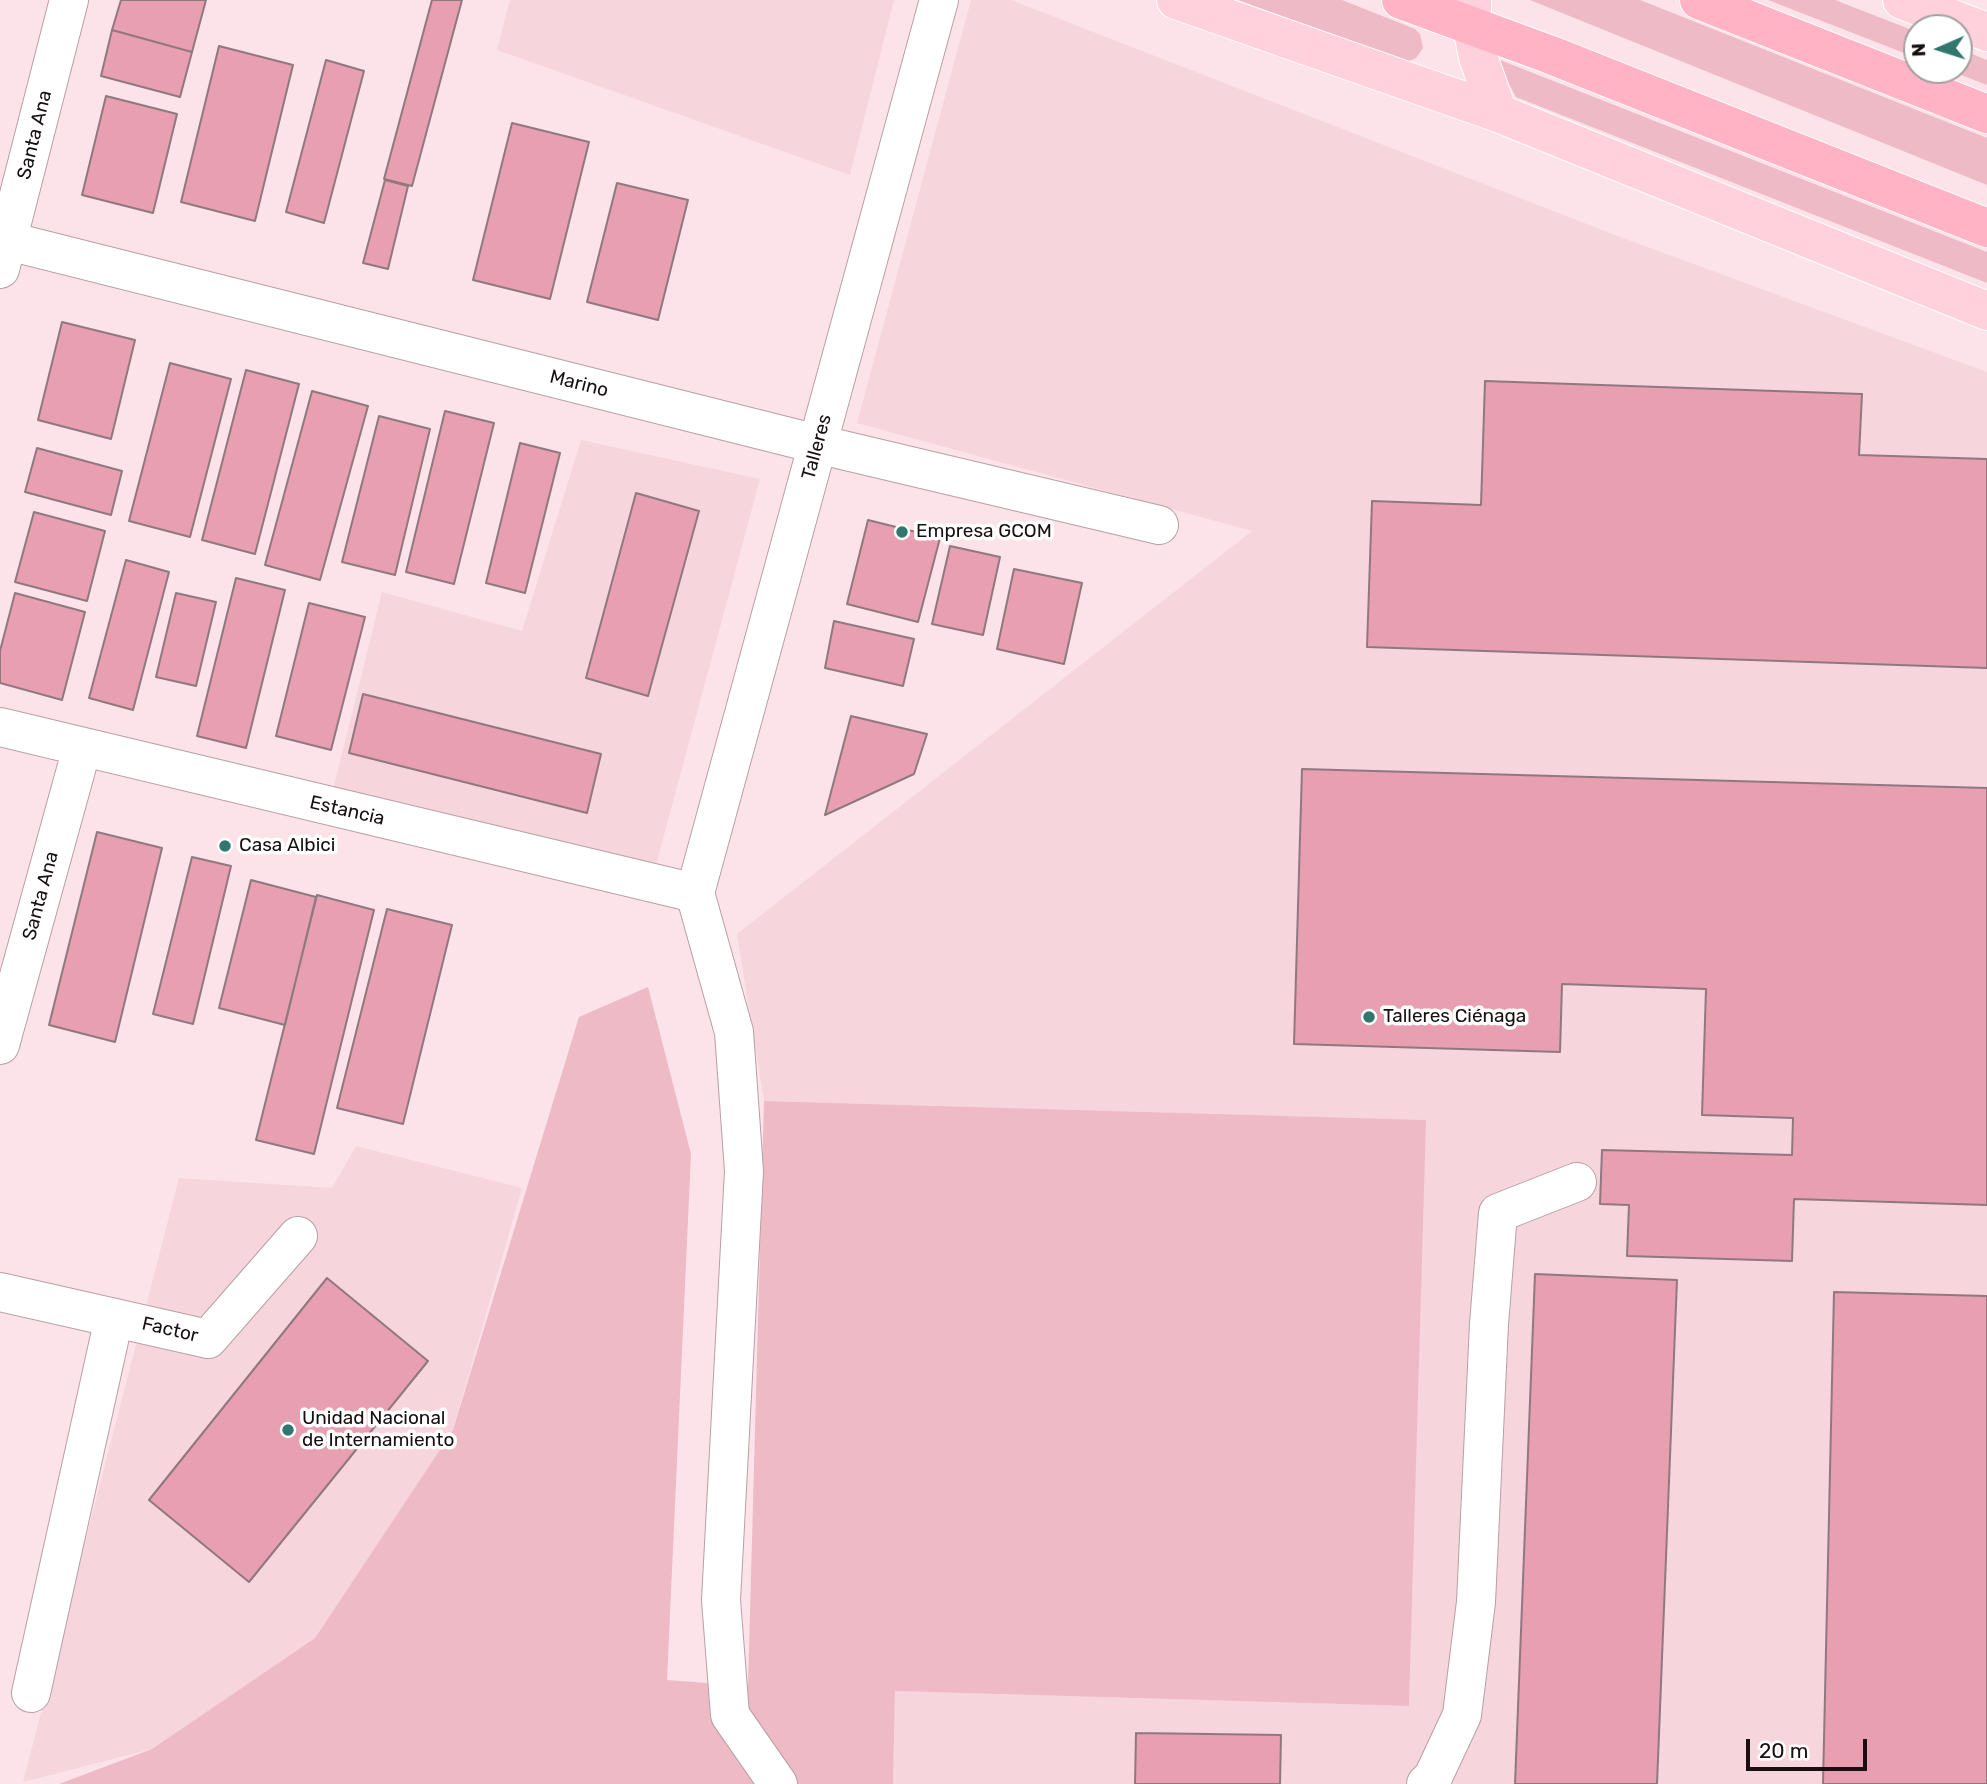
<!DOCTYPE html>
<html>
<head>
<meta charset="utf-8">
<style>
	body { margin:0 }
	#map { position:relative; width:1987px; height:1784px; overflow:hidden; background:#fce3e9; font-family:Rubik,sans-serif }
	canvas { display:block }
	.north { position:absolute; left:1903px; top:14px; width:70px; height:70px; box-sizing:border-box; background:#fff; border:2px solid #a29f9f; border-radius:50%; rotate:267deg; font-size:19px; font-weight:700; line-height:28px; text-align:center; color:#170f10 }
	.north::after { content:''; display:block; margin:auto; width:24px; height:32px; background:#31776e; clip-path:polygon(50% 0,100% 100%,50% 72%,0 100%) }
	.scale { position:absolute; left:1746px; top:1739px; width:121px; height:32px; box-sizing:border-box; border:4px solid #170f10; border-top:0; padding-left:9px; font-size:21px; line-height:24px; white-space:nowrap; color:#170f10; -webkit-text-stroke:5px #fff; paint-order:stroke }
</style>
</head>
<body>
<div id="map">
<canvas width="1987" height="1784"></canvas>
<div class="north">N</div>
<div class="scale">20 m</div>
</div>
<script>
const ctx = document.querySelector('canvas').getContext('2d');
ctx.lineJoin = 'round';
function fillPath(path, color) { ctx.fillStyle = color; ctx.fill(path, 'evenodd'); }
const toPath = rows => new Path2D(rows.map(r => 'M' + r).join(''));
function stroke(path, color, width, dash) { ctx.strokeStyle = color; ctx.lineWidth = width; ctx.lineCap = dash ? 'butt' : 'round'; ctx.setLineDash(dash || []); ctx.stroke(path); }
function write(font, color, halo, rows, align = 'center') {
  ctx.font = font + ' Rubik,sans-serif'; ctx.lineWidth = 7; ctx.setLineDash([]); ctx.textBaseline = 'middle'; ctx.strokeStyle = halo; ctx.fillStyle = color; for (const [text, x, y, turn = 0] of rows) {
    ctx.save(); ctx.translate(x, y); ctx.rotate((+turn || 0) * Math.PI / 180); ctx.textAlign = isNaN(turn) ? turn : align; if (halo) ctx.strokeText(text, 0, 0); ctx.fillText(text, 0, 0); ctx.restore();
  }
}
fillPath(toPath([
	[510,0,894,0,850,175,497,50],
	[971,0,1011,0,1615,235,1987,372,1987,1784,893,1784,895,1691,1409,1706,1425,1120,764,1101,737,934,1252,531,857,423],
	[581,440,760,479,653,876,333,790,382,592,522,631],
	[356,1146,522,1188,453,1430,315,1638,152,1749,23,1782,179,1178,332,1188]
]), '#f7d5dd');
fillPath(toPath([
	[1238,0,1342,0,1415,29,1420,34,1423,48,1416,58,1409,61,1402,61],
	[1530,0,1640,0,1987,138,1987,185],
	[1768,0,1835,0,1917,32,1917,58],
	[1959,49,1987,60,1987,85,1948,70,1959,70],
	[1495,58,1987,252,1987,283,1516,97],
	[648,987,691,1154,667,1680,748,1686,764,1101,1426,1120,1409,1706,895,1691,893,1784,59,1784,152,1749,315,1638,453,1430,579,1017]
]), '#eebac6');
const building = toPath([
	[121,0,206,0,192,52,112,30,121,0],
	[432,0,462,0,412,186,384,179,432,0],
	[112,30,192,52,180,97,101,76,112,30],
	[219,46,293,65,255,221,181,202,219,46],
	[326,60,364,71,324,223,286,212,326,60],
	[106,96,177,114,153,213,82,195,106,96],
	[512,123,589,142,550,299,473,280,512,123],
	[385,180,408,186,388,269,363,263,385,180],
	[617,183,688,200,658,320,587,302,617,183],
	[62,322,135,340,111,439,38,420,62,322],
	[170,363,231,379,190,537,129,521,170,363],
	[246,370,299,384,255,554,202,540,246,370],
	[1485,381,1862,394,1859,455,1987,459,1987,668,1367,647,1372,501,1481,505,1485,381],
	[312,391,368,406,320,580,265,565,312,391],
	[445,411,494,423,454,584,406,572,445,411],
	[379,416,430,429,395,575,342,562,379,416],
	[520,443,560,453,525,593,486,583,520,443],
	[37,448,122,471,111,515,25,492,37,448],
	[636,493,699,511,648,696,586,678,636,493],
	[34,512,105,531,87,601,15,582,34,512],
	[868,520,940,538,918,622,847,604,868,520],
	[950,546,1000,557,983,635,932,624,950,546],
	[126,560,169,572,133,710,89,698,126,560],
	[1014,569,1082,583,1064,664,997,649,1014,569],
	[236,578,285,590,246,748,197,736,236,578],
	[15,593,85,612,62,700,0,683,0,651,15,593],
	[176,593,216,602,196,686,156,677,176,593],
	[309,603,365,617,331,750,276,736,309,603],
	[834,621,914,639,903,686,825,668,834,621],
	[363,694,601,754,587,813,349,753,363,694],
	[851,716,927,734,914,774,825,815,851,716],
	[1302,769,1987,788,1987,1205,1794,1199,1792,1261,1627,1256,1629,1205,1600,1204,1602,1150,1792,1155,1793,1118,1702,1115,1706,989,1562,984,1560,1052,1294,1044,1302,769],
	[97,832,162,848,115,1042,49,1025,97,832],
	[192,857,231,866,193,1024,153,1014,192,857],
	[251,880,316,897,285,1025,219,1008,251,880],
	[317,895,374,910,314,1154,256,1140,317,895],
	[387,909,452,925,403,1124,337,1108,387,909],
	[1535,1274,1677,1280,1657,1784,1515,1784,1535,1274],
	[327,1278,428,1361,249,1582,149,1500,327,1278],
	[1834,1292,1987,1296,1987,1784,1823,1784,1834,1292],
	[1136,1733,1281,1735,1280,1784,1135,1784,1136,1733]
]);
fillPath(building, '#e89fb1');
stroke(building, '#8f797e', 2);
const minor = toPath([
	[0,239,817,444,1159,525],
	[0,269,69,0],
	[0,727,695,893],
	[695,893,939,0],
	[695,893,734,1032,744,1171,721,1600,730,1715,778,1784],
	[0,1045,82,748],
	[0,1292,208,1339,298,1236],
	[31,1693,114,1318],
	[1426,1784,1433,1777,1462,1715,1476,1602,1489,1324,1498,1213,1577,1182]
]);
const major = toPath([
	[1176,0,1498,113,1987,311],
	[1472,0,1472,27,1478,57,1498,113],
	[1902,0,1987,32]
]);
const highway = toPath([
	[1401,0,1551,55,1987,228],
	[1699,0,1987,114]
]);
stroke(minor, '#b7a0a5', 40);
stroke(major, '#fff', 40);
stroke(highway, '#fff', 40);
stroke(minor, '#fff', 38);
stroke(major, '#ffd1dc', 38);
stroke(highway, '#ffb3c5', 38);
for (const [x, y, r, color] of [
	[902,532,7,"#31776e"],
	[225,846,7,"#31776e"],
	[1369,1017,7,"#31776e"],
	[288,1430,7,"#31776e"]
]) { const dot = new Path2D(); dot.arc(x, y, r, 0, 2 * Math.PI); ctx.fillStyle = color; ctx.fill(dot); stroke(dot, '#fff', 2.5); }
write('19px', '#170f10', '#fff', [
	["Santa Ana",35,135,-76],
	["Marino",579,384,14],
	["Talleres",817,447,-75],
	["Estancia",347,811,13],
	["Santa Ana",41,896,-75],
	["Factor",170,1330,13]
]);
write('19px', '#170f10', '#fff', [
	["Empresa GCOM",916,532],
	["Casa Albici",239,846],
	["Talleres Ciénaga",1383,1017],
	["Unidad Nacional",302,1419],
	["de Internamiento",302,1441]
], 'left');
</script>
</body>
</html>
